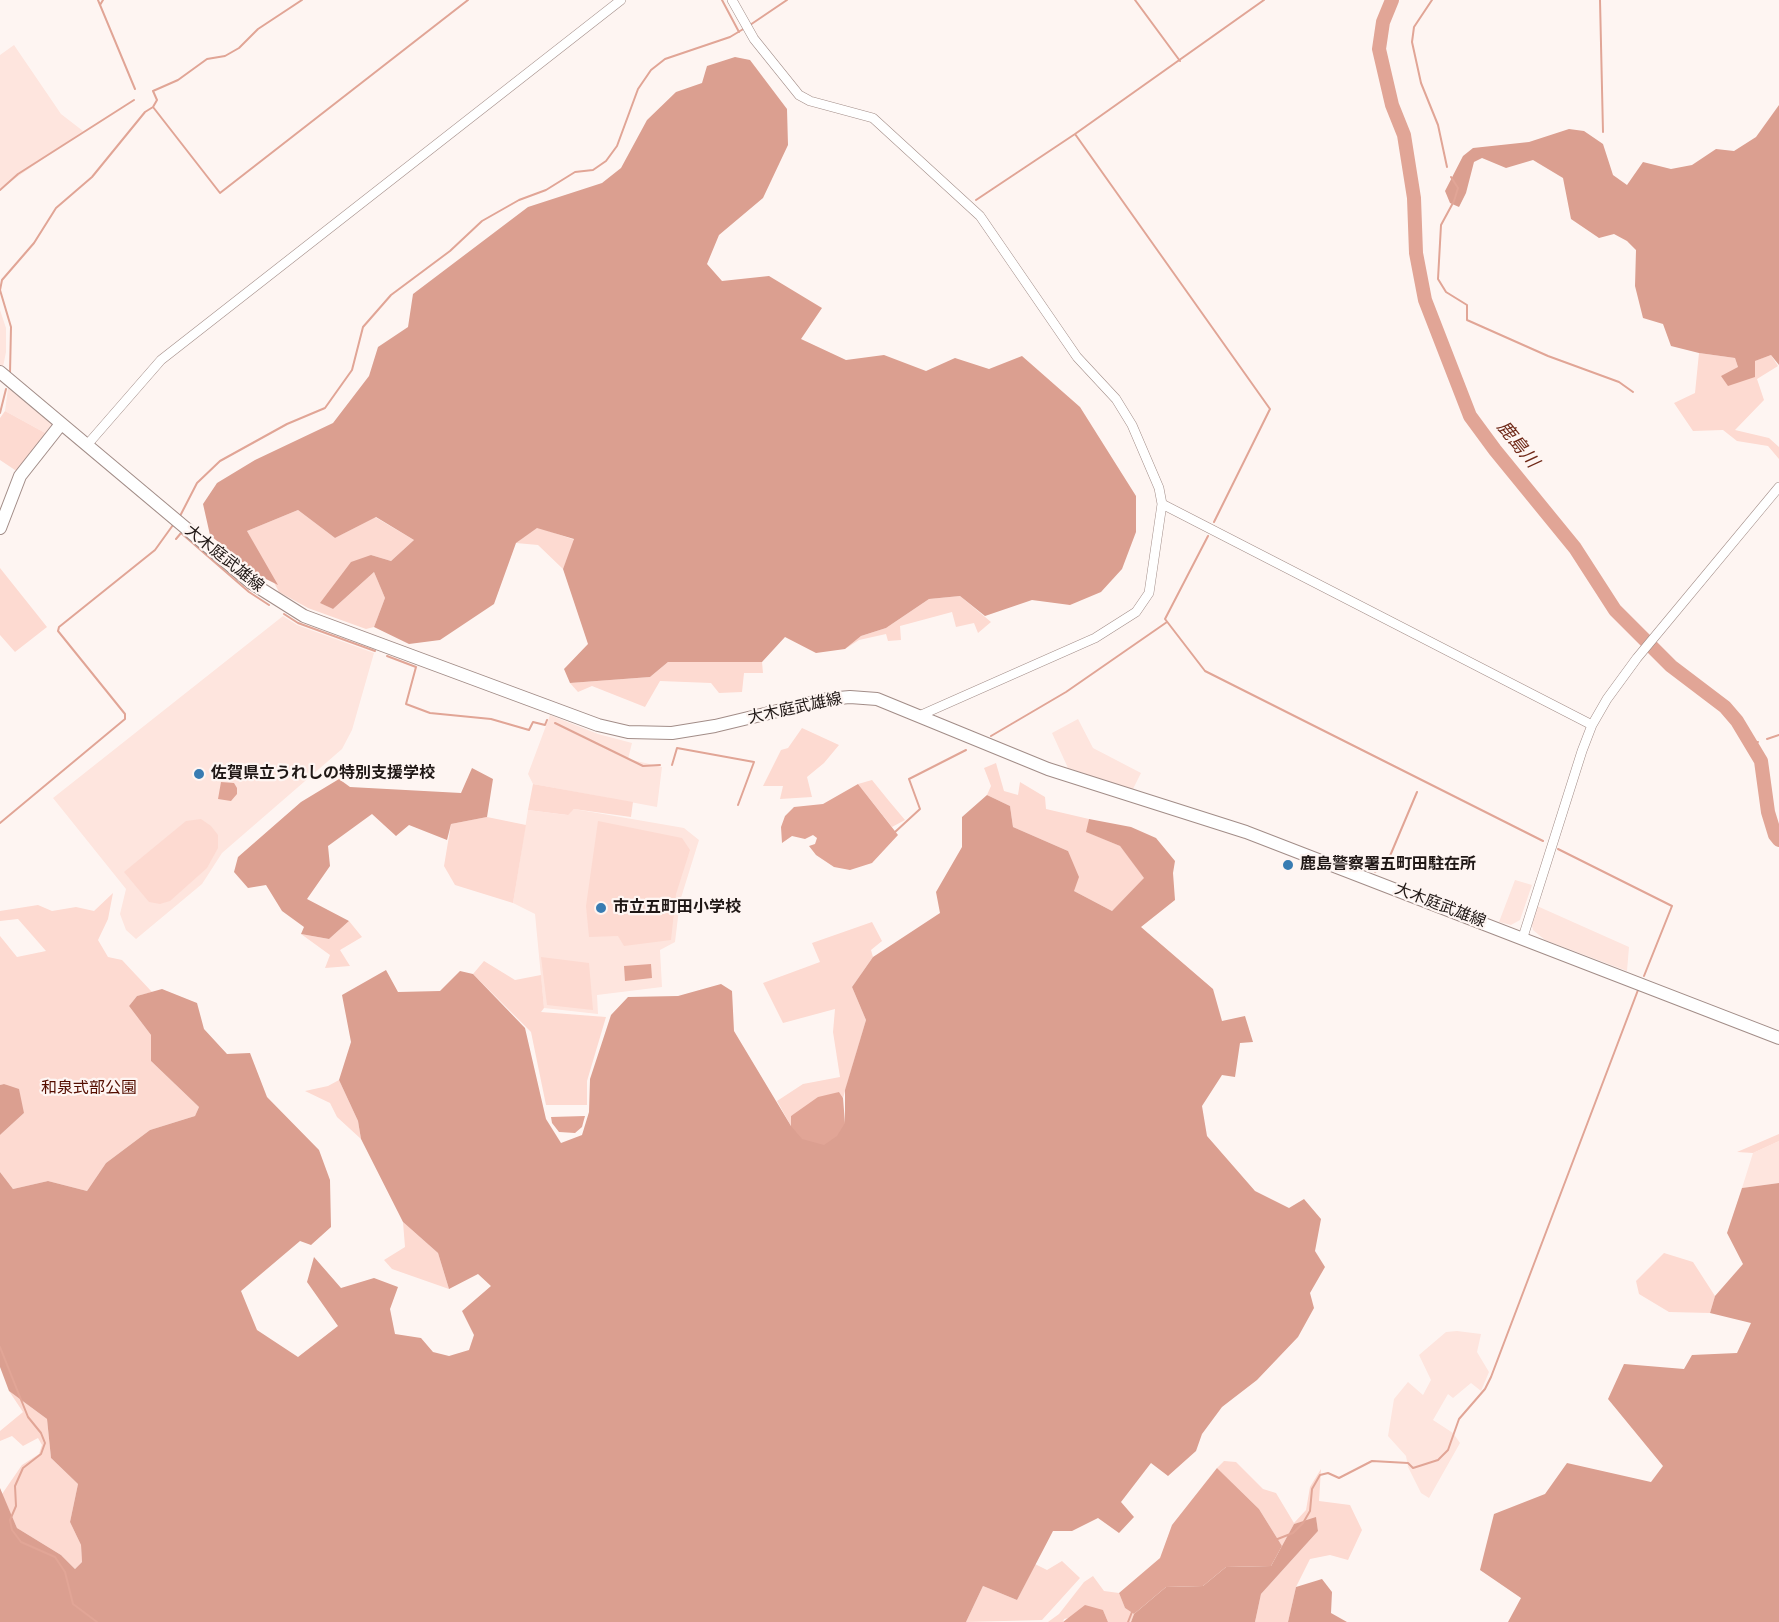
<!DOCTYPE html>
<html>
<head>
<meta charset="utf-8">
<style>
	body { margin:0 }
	canvas { display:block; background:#fef5f2 }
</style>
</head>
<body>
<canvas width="1779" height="1622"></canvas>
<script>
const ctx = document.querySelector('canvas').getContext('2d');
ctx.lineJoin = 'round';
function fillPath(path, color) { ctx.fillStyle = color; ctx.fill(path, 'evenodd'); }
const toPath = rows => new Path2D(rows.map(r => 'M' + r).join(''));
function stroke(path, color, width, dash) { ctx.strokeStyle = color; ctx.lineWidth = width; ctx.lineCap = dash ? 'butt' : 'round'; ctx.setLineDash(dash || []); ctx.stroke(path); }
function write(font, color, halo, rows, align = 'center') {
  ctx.font = font + ' Poppins,"Noto Sans JP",sans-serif'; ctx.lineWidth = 4.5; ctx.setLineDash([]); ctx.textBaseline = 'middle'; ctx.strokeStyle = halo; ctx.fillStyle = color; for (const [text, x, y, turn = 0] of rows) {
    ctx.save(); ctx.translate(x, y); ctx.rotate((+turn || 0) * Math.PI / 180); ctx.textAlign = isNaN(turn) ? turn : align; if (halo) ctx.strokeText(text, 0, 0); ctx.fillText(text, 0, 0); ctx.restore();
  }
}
fillPath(toPath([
	[14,45,61,114,83,131,0,189,0,55],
	[0,310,6,328,6,352,3,367,0,365],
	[8,388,53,425,47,434,5,411],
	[283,616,297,625,374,653,352,730,342,749,222,853,202,884,136,939,126,930,120,914,126,889,53,798],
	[550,715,598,734,632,743,628,759,662,767,657,807,533,784,528,774],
	[1078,719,1093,748,1141,773,1132,791,1068,768,1052,733],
	[574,809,684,828,699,840,680,901,675,942,660,950,662,987,597,995,598,1014,544,1008,535,914,513,903,528,810,567,815],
	[1515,880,1532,885,1520,920,1511,925,1499,922],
	[1537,906,1629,947,1627,971,1545,940,1533,930,1531,921],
	[1779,1141,1779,1183,1742,1188,1753,1153],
	[1457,1331,1481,1334,1477,1352,1489,1372,1481,1391,1471,1383,1453,1398,1448,1394,1433,1420,1453,1433,1460,1443,1429,1498,1421,1493,1408,1467,1406,1456,1388,1436,1394,1399,1408,1382,1423,1395,1431,1380,1419,1355,1446,1332]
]), '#fee5de');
fillPath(toPath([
	[1699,353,1735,358,1738,367,1771,355,1778,366,1757,379,1764,400,1735,430,1769,438,1779,447,1779,459,1768,446,1737,441,1723,430,1693,431,1674,403,1695,393],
	[5,411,47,434,18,472,0,460,0,418],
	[298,510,335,538,375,517,414,540,391,561,371,555,321,603,333,609,374,572,385,598,374,627,366,629,308,608,279,592,247,531],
	[537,527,575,540,563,569,538,545,516,543],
	[0,568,47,627,15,652,0,635],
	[960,596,991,622,978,633,974,623,956,627,952,612,900,626,901,640,888,641,886,634,859,640,845,649,861,636,886,628,929,599],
	[668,662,762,662,763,673,744,673,742,692,719,693,711,683,660,681,645,707,592,686,578,692,570,683,650,677],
	[802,728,839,745,824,763,807,777,812,797,780,799,783,786,763,786,781,750,788,748],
	[996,763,1004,791,1018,795,1020,782,1045,797,1046,809,1089,819,1087,832,1120,846,1145,878,1112,911,1074,891,1068,851,1013,827,1010,806,987,795,991,786,984,768],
	[872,780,889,801,905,820,892,827,858,784],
	[533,784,633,802,631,817,574,809,568,815,528,810],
	[487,817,526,825,513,903,455,885,444,866,451,824],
	[201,819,211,826,218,835,218,848,207,868,170,901,160,904,149,902,124,872,186,821],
	[598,821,682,838,690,850,676,894,671,940,624,946,618,936,589,937,586,906],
	[113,893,108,919,98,940,108,957,122,960,152,992,137,996,129,1006,151,1035,151,1061,199,1107,195,1116,150,1130,106,1163,87,1191,48,1181,13,1189,0,1172,0,1135,24,1113,5,1084,0,1085,0,936,17,957,46,951,18,919,0,921,0,911,38,905,52,911,76,907,94,911],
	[349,921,362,937,340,950,350,966,325,968,330,955,301,934,329,939],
	[872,922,882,941,871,950,873,957,852,987,866,1020,843,1098,839,1092,791,1116,791,1126,777,1101,803,1084,840,1077,833,1032,835,1009,783,1023,763,983,820,962,812,943],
	[541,957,589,963,593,1010,547,1005],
	[484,961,515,980,541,975,544,1008,541,1012,606,1017,587,1081,587,1105,546,1105,531,1032,473,974],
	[339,1080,358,1121,361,1139,337,1117,330,1103,305,1091,328,1086],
	[1779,1134,1779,1141,1753,1153,1737,1152],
	[403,1222,438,1253,449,1289,392,1269,384,1260,405,1247],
	[1664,1253,1693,1262,1715,1296,1710,1313,1669,1312,1639,1294,1636,1281],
	[9,1391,47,1419,51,1458,78,1484,70,1522,81,1545,82,1562,75,1569,61,1555,17,1528,2,1494,22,1465,39,1454,42,1445,38,1438,23,1446,12,1436,0,1441,0,1431,23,1412],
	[1224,1461,1236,1462,1263,1489,1276,1493,1294,1523,1306,1510,1310,1487,1321,1469,1319,1501,1350,1505,1362,1530,1348,1560,1330,1555,1310,1559,1296,1587,1288,1622,1255,1622,1261,1594,1318,1531,1316,1518,1294,1524,1282,1546,1259,1509,1217,1468],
	[1062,1561,1080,1578,1042,1620,966,1622,983,1586,1017,1600,1035,1564,1047,1570],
	[1093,1576,1104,1591,1119,1593,1125,1608,1134,1614,1131,1622,1108,1622,1103,1610,1064,1619,1063,1622,1048,1622,1059,1614,1084,1582]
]), '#fddad1');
fillPath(toPath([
	[735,57,750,60,787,109,788,145,763,198,719,235,707,264,722,281,769,276,822,308,801,339,846,360,884,355,926,371,955,358,989,369,1022,356,1080,407,1136,496,1136,532,1122,569,1101,592,1070,605,1032,600,985,616,960,596,929,599,886,628,861,636,845,649,816,653,785,637,762,662,668,662,650,677,570,683,564,669,588,644,563,569,574,539,537,528,516,543,494,604,440,640,409,644,374,627,385,598,374,572,333,609,320,603,351,562,371,555,391,561,414,540,376,517,335,538,298,510,247,531,278,585,256,574,210,535,203,504,217,483,255,460,333,423,369,376,378,347,408,327,413,294,528,207,602,183,621,168,647,120,676,92,702,83,707,66],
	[1779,105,1779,365,1771,355,1755,361,1755,377,1728,386,1721,376,1738,367,1735,358,1699,353,1671,346,1663,324,1643,318,1635,286,1636,250,1627,241,1614,234,1599,238,1571,219,1563,178,1533,160,1506,168,1482,158,1474,162,1466,193,1459,207,1450,203,1445,191,1463,156,1473,148,1529,142,1569,129,1584,131,1603,144,1613,175,1627,185,1643,162,1671,169,1692,165,1716,149,1734,151,1756,137],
	[472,768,493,779,487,817,451,824,447,840,409,825,396,836,372,814,328,846,330,866,307,899,349,921,329,939,301,934,304,927,282,911,266,885,248,888,234,872,238,857,301,802,339,779,350,787,461,793],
	[987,795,1010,806,1013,827,1068,851,1079,877,1074,891,1112,911,1144,878,1120,846,1086,832,1089,819,1131,827,1156,838,1175,861,1173,873,1175,900,1141,927,1213,989,1222,1021,1245,1016,1253,1042,1240,1043,1235,1077,1222,1075,1202,1106,1207,1136,1255,1191,1289,1208,1304,1199,1321,1219,1315,1251,1325,1267,1310,1293,1314,1308,1298,1337,1257,1380,1222,1407,1202,1434,1196,1451,1168,1476,1151,1463,1121,1502,1134,1517,1119,1533,1098,1518,1072,1531,1053,1531,1017,1600,983,1586,966,1622,0,1622,0,1488,17,1528,61,1555,75,1569,82,1562,81,1545,70,1522,78,1484,51,1458,47,1419,9,1391,0,1367,0,1172,13,1189,48,1181,87,1191,106,1163,150,1130,195,1116,199,1107,151,1061,151,1035,129,1006,137,996,162,989,197,1003,204,1029,227,1054,250,1053,267,1097,319,1150,330,1180,331,1227,311,1245,300,1241,241,1291,257,1330,298,1357,338,1326,307,1282,314,1257,341,1288,374,1278,398,1287,390,1309,395,1334,421,1338,433,1352,449,1356,469,1350,474,1335,462,1311,491,1286,478,1274,449,1289,438,1253,403,1222,361,1139,358,1121,339,1080,351,1042,342,995,386,970,398,992,440,991,460,971,473,974,525,1028,546,1119,561,1143,582,1135,589,1112,590,1079,611,1015,628,997,678,996,721,984,732,991,734,1031,791,1126,845,1123,845,1090,866,1020,852,987,873,957,940,913,936,892,962,847,962,817],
	[4,1084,19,1089,24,1113,0,1135,0,1085],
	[1779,1183,1779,1622,1508,1622,1521,1598,1480,1570,1494,1514,1545,1494,1567,1463,1651,1482,1663,1466,1608,1399,1624,1364,1684,1369,1692,1355,1737,1353,1751,1323,1710,1313,1715,1296,1743,1264,1727,1233,1742,1188],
	[1316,1517,1318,1531,1261,1594,1255,1622,1131,1622,1134,1614,1166,1587,1203,1586,1226,1567,1271,1566,1294,1524],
	[1322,1579,1332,1592,1331,1613,1347,1622,1288,1622,1296,1587]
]), '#db9f90');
fillPath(toPath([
	[221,782,234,783,237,788,237,794,231,801,218,799],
	[858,784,898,835,872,863,850,870,834,867,816,855,809,846,815,844,817,838,813,835,805,839,792,836,782,843,781,827,785,816,794,807,823,804],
	[651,964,652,978,625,981,624,966],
	[839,1092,843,1098,845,1123,837,1136,824,1145,802,1139,791,1126,791,1116,818,1097],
	[585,1116,582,1127,575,1133,559,1132,552,1123,551,1117],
	[1217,1468,1259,1509,1282,1546,1271,1566,1226,1567,1203,1586,1166,1587,1134,1614,1125,1608,1119,1593,1160,1558,1172,1525],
	[1085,1605,1103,1610,1108,1622,1063,1622]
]), '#e1a596');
stroke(toPath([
	[98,0,135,89],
	[722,0,739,32],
	[1135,0,1180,61],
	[1432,0,1414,27,1412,42,1421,83,1438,125,1447,167],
	[1600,0,1603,132],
	[100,5,103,0],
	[750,25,787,0],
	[153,107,220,193,468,0],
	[1451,177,1458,188,1454,201,1441,225,1438,279,1446,292,1467,305,1467,320,1548,356,1619,382,1633,392],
	[0,190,18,174,134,100],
	[976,200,1075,134],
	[10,373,11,327,0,290,2,280,34,243,56,208,92,177,145,112,153,107,157,100,153,91,178,80,207,59,225,56,239,48,258,29,302,0],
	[0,413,6,389],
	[179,518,197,483,220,461,287,424,325,408,352,370,363,327,391,295,450,251,482,221,519,200,546,190,575,172,593,170,606,161,617,146,638,89,651,70,665,59,730,37,745,28],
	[1214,522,1270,409,1075,134,1264,0],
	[1208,536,1165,619,1205,671,1543,841],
	[176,539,181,533,249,592,269,605],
	[284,614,298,623,375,651],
	[387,656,416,667,406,704,430,713,491,719,529,730,533,722,545,725,547,720],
	[555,723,643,766,660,765],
	[991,736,1066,692,1167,622],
	[1767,739,1779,735],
	[1752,743,1758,742],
	[672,765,677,748,754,762,738,805],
	[0,823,125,719,125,714,58,631,59,627,155,550,173,525],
	[895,832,920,809,909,779,966,750],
	[1558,849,1672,906,1644,976],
	[1375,872,1387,863,1417,792],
	[0,1347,28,1417,41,1433,45,1443,41,1454,23,1468,15,1486,16,1506,10,1520,12,1530,21,1542,55,1557,65,1572,73,1604,97,1622],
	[1275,1540,1293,1533,1303,1523,1310,1511,1312,1489,1320,1475,1328,1473,1339,1478,1372,1461,1408,1463,1413,1468,1438,1460,1448,1450,1459,1419,1485,1389,1491,1377,1638,990],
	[1128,1622,1132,1612]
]), '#e1a596', 2);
stroke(toPath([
	[1392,0,1383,22,1379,49,1392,105,1404,135,1414,198,1416,253,1425,300,1470,416,1495,450,1575,548,1615,610,1671,666,1725,707,1737,721,1761,761,1768,812,1775,835,1779,840]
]), '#e1a596', 14);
const minor = toPath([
	[732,0,754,39,799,95,810,101,873,118,980,216,1077,357,1116,399,1132,425,1159,488,1162,504,1149,593,1136,612,1095,638,921,715],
	[87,445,161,360,621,0],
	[1162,504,1592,725],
	[1523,937,1582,751,1592,725,1607,699,1637,658,1779,487]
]);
const major = toPath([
	[0,372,250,582,304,616,598,725,628,732,672,733,715,726,827,699,850,697,877,699,1048,769,1246,832,1779,1038],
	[0,528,20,476,61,424]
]);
stroke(minor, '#a28d88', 10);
stroke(major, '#a28d88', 14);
stroke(minor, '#fff', 9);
stroke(major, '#fff', 12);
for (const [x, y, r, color] of [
	[199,774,6,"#387cb2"],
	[1288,865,6,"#387cb2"],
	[601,908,6,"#387cb2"]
]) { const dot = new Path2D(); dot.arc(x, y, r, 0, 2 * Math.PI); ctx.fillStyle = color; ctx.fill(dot); stroke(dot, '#fef5f2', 2); }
write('16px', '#1f1715', '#fef5f2', [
	["大木庭武雄線",224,559,39],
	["大木庭武雄線",795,709,-12],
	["大木庭武雄線",1440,906,21]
]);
write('bold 16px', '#1f1715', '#fef5f2', [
	["佐賀県立うれしの特別支援学校",211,774],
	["鹿島警察署五町田駐在所",1300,865],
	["市立五町田小学校",613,908]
], 'left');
write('16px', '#540e00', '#fef5f2', [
	["和泉式部公園",89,1089]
]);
write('italic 18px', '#6f2817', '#fef5f2', [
	["鹿島川",1517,445,51]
]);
</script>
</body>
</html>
